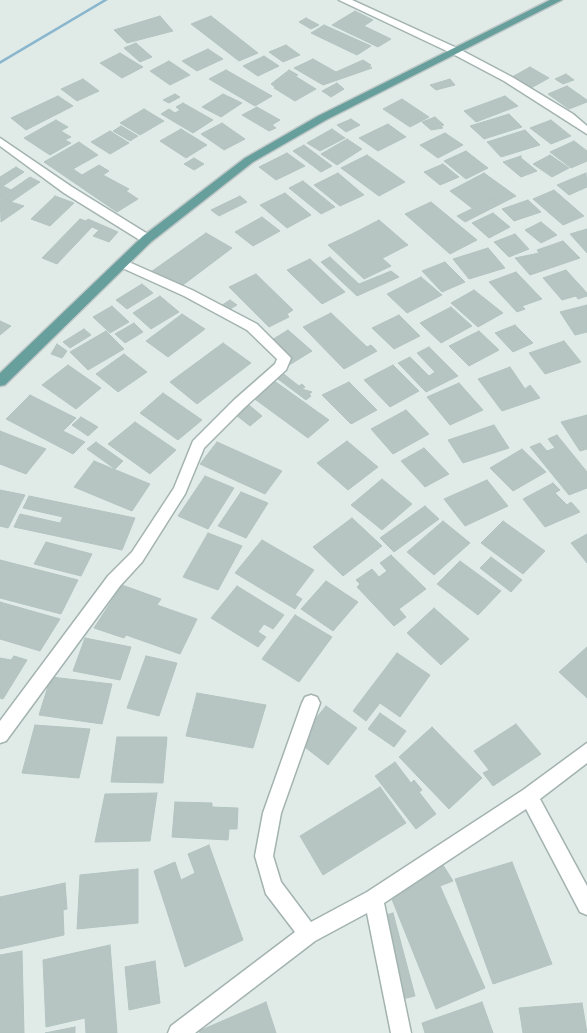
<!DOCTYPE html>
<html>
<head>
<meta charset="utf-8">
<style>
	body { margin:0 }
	canvas { display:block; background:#e0ebe8 }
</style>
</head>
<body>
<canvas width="587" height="1033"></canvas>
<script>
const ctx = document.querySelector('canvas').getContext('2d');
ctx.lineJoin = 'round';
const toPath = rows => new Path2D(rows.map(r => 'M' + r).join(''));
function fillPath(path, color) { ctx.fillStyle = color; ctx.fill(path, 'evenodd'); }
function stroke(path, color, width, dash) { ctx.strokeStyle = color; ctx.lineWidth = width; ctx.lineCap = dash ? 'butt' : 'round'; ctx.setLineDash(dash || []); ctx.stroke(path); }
fillPath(toPath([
	[103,0,108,0,0,64,0,61,103,0]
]), '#8ab6ce');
const building = toPath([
	[355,11,373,20,364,26,391,39,378,47,332,25,355,11],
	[160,16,173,31,127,43,114,30,160,16],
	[211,16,258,53,239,61,191,24,211,16],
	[306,18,319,25,311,29,299,22,306,18],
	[324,25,371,46,357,55,311,33,324,25],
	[136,43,152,57,140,62,124,48,136,43],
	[286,45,300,55,283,62,269,52,286,45],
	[208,49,223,59,197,71,182,61,208,49],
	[120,53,143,67,122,78,100,63,120,53],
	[264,56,279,66,258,76,243,66,264,56],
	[313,59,336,72,363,60,371,65,369,66,372,68,323,85,294,68,313,59],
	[169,61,190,75,170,85,150,71,169,61],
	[530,67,549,78,531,88,512,77,530,67],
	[226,70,272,96,255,106,209,79,226,70],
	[289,70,298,75,295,76,316,89,295,101,274,88,275,87,271,84,289,70],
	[566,74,574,80,563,84,555,79,566,74],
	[83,79,99,91,77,101,61,89,83,79],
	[450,79,455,85,436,90,430,85,450,79],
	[337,83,344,89,331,97,322,91,337,83],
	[567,86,587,100,587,102,569,109,548,94,567,86],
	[175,94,180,97,169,103,163,100,175,94],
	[223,94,242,103,221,117,202,107,223,94],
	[58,96,73,106,26,130,11,118,58,96],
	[505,96,518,106,476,122,464,111,505,96],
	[402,99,429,117,410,127,383,109,402,99],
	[183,103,213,120,193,133,161,114,169,109,175,113,180,110,176,107,183,103],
	[257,107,280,120,272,125,276,128,269,131,242,115,257,107],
	[144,109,164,121,140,135,120,123,144,109],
	[509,114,522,127,484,139,470,126,509,114],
	[435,117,444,125,441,126,443,128,431,130,422,122,435,117],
	[351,119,360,125,346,132,337,125,351,119],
	[56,120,68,127,61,131,71,137,65,140,71,143,50,155,24,138,56,120],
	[551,120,571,136,551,144,530,128,551,120],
	[222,123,245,139,224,150,201,134,222,123],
	[388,124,406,137,378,151,359,138,388,124],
	[121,126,138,136,130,141,113,131,121,126],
	[181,129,207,145,186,158,160,141,181,129],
	[332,129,345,138,320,151,307,143,332,129],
	[525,130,540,145,501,157,487,142,525,130],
	[110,131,129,143,110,154,91,142,110,131],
	[445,133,463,145,438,158,420,145,445,133],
	[347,139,362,149,337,165,321,154,347,139],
	[574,141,587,151,587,161,571,168,550,152,574,141],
	[79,142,98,155,73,169,82,175,99,165,109,171,103,175,129,189,126,191,138,199,117,212,44,162,79,142],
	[304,145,332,166,321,172,293,151,304,145],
	[466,151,488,168,466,179,444,161,466,151],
	[287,153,305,166,276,180,259,167,287,153],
	[367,155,405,182,379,196,341,168,367,155],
	[550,155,569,168,552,177,533,164,550,155],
	[521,156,521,158,537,171,521,177,503,162,521,156],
	[194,158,204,164,194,170,184,164,194,158],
	[443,164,459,177,440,185,424,172,443,164],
	[16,167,24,172,3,186,11,190,30,177,40,182,11,202,0,195,0,177,16,167],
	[338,173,364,195,340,206,314,185,338,173],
	[484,173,516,196,465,222,457,216,496,197,472,208,450,191,484,173],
	[586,173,587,187,569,195,557,185,586,173],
	[303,181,335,207,321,214,289,188,303,181],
	[554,190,584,216,563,225,533,199,554,190],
	[285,193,311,215,287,228,260,205,285,193],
	[0,195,11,202,24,206,1,222,0,195],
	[55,196,74,203,50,226,31,219,55,196],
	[240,196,247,202,219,216,211,210,240,196],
	[528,200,541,212,514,221,502,209,528,200],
	[431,202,477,240,450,254,405,214,431,202],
	[493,213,510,227,489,238,472,223,493,213],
	[262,217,280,231,253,246,235,232,262,217],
	[80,219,86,221,88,219,118,232,109,242,93,236,99,230,92,227,57,264,42,258,80,219],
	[379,220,408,245,383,258,354,233,379,220],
	[541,222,557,235,541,243,525,230,541,222],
	[587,229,587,253,570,234,587,229],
	[206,233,232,248,175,291,148,274,206,233],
	[354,233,391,266,364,279,328,245,354,233],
	[515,234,529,249,509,257,494,242,515,234],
	[563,241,580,258,530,275,515,258,539,253,537,250,563,241],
	[488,248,505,268,469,279,453,259,488,248],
	[330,257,359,284,391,271,399,277,357,296,321,262,330,257],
	[310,259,345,292,322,304,287,270,310,259],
	[445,262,465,282,442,292,422,271,445,262],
	[566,270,587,293,587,296,578,299,576,296,562,300,543,278,566,270],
	[516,272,542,299,522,306,525,309,517,312,489,282,516,272],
	[256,274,293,310,287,314,289,317,269,327,229,287,256,274],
	[421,277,442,295,407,313,387,294,421,277],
	[142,284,153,293,127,309,116,300,142,284],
	[474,290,503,313,478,327,451,303,474,290],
	[160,296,179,312,151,329,133,313,160,296],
	[230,300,237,305,225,312,219,307,230,300],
	[587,305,587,332,575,335,560,312,587,305],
	[112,306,129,322,110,333,93,317,112,306],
	[451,307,472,326,441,343,420,323,451,307],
	[331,313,367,347,371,345,377,351,344,369,303,327,331,313],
	[182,314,205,329,168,357,146,341,182,314],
	[399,315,420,336,394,349,372,328,399,315],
	[0,321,11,326,0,335,0,321],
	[134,323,143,332,125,343,115,334,134,323],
	[515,325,533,343,513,352,495,333,515,325],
	[84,329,91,335,70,348,63,342,84,329],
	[288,330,312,351,286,367,262,346,288,330],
	[106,331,124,349,88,370,70,352,106,331],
	[479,331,499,350,469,366,449,346,479,331],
	[564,341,581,362,545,374,529,353,564,341],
	[223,343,251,363,197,404,170,382,223,343],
	[57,344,67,351,62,358,51,354,57,344],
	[429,347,458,376,426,392,398,363,410,357,429,376,435,372,417,353,429,347],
	[124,354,147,372,118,392,96,374,124,354],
	[68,365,101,388,76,409,42,385,68,365],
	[393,365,419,391,390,407,364,380,393,365],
	[510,367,525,389,530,385,540,398,502,411,478,379,510,367],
	[280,371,299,386,302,384,305,387,302,389,312,392,309,394,311,396,306,400,274,376,280,371],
	[273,380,329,420,308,438,252,397,273,380],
	[349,382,377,410,351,424,322,395,349,382],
	[459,383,483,410,450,425,427,397,459,383],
	[163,393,202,420,178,440,140,413,163,393],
	[30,395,76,418,63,431,85,442,73,454,6,419,30,395],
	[249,405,262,416,250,426,236,415,249,405],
	[406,410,429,434,393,454,371,429,406,410],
	[587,415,587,449,580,451,561,422,587,415],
	[81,417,98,427,88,436,72,425,81,417],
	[135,422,176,450,150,474,108,444,135,422],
	[494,425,509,448,463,463,448,440,494,425],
	[0,431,46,449,26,474,0,464,0,431],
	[557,435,587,472,587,488,569,495,530,447,540,443,547,451,555,448,548,439,557,435],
	[347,441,378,467,348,490,317,463,347,441],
	[96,442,123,461,115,469,87,449,96,442],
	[217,442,282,471,265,494,200,464,217,442],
	[424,448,449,474,425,487,401,461,424,448],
	[522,449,546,472,513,491,490,468,522,449],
	[94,461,150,484,132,511,74,487,94,461],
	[205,476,234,488,208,529,178,516,205,476],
	[382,479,412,504,382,530,351,505,382,479],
	[487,480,508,506,465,526,444,499,487,480],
	[553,483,560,490,555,493,567,505,571,502,580,512,545,527,523,499,553,483],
	[0,490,25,495,8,528,0,526,0,490],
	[241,492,268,503,246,538,218,526,241,492],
	[29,496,135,518,122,550,14,527,20,514,60,523,63,517,23,508,29,496],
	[425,506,439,519,394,552,380,538,425,506],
	[352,518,382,546,343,576,313,547,352,518],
	[443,521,470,543,434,575,407,552,443,521],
	[503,521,545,551,523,574,481,543,503,521],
	[208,533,242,546,218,590,183,577,208,533],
	[587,534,587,563,571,543,587,534],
	[262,540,314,570,295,595,302,599,295,609,235,573,262,540],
	[46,542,92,554,81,576,34,564,46,542],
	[391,555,426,589,399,609,406,617,394,626,357,587,360,584,356,580,372,569,379,577,387,571,380,563,391,555],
	[491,557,522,580,511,592,480,568,491,557],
	[0,560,78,580,61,614,0,598,0,560],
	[460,561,501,591,478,615,437,584,460,561],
	[326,581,358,602,333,631,301,609,326,581],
	[122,585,161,599,157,605,197,619,180,654,126,635,124,638,94,628,122,585],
	[237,586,284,615,273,629,264,624,258,632,266,637,258,647,211,618,237,586],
	[0,602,60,619,40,651,0,639,0,602],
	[434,608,469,639,441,665,407,633,434,608],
	[295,615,332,637,299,682,262,659,295,615],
	[85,638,131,647,120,680,73,671,85,638],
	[587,647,587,698,559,672,587,647],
	[397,653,430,675,400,717,380,703,366,721,353,711,397,653],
	[14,656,27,660,3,699,0,698,0,658,11,660,14,656],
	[146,656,177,663,159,716,127,708,146,656],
	[51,677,112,684,102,724,39,715,51,677],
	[197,693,266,705,253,748,186,736,197,693],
	[326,706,357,728,328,765,297,741,326,706],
	[380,713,406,731,394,747,368,729,380,713],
	[516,724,541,754,493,786,483,773,489,770,474,751,516,724],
	[35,725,90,729,79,778,22,773,35,725],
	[432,727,482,778,449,809,399,757,432,727],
	[117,737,167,737,163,783,111,782,117,737],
	[395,762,411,783,414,780,422,790,419,792,436,814,416,829,375,776,395,762],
	[380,787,406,823,323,875,300,836,380,787],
	[157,793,150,841,95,842,105,794,157,793],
	[175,802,212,803,212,807,238,808,237,829,229,829,228,840,172,837,175,802],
	[209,845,243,940,185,967,154,871,175,862,181,880,195,873,188,854,209,845],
	[512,862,552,964,493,984,455,879,512,862],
	[443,865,453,881,440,886,485,988,436,1009,391,897,443,865],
	[138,869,138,923,77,929,80,875,138,869],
	[65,883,67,909,63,910,64,935,0,949,0,897,65,883],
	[393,913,415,996,394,1001,372,919,393,913],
	[110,945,117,1033,86,1033,85,1018,46,1027,43,960,110,945],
	[22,951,24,1033,0,1033,0,955,22,951],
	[155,961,160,1003,129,1010,125,967,155,961],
	[266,1002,276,1033,200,1033,199,1031,266,1002],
	[482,1002,493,1033,425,1033,422,1023,482,1002],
	[582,1003,587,1033,523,1033,519,1008,582,1003],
	[75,1027,75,1033,45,1033,75,1027]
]);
fillPath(building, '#b6c5c2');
stroke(building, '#b3c4c0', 1);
const minor = toPath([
	[339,0,352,0,459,49,512,77,573,114,587,126,587,134,504,81,451,53,339,0],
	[0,138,72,187,151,236,153,239,151,242,143,242,64,193,0,146,0,138],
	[122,259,192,290,257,324,291,358,286,370,244,408,204,448,185,494,142,562,120,586,6,741,0,743,0,721,108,576,132,552,174,488,193,441,234,400,275,364,277,359,247,330,184,296,118,266,116,263,118,260,122,259],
	[311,695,317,697,320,703,281,813,273,856,281,882,311,922,367,892,523,790,587,743,587,763,540,799,587,886,587,915,580,912,526,809,384,903,411,1033,391,1033,367,913,315,941,195,1033,168,1033,171,1026,295,932,266,894,255,856,263,813,302,703,305,697,311,695]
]);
const major = toPath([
	[550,0,562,0,326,120,253,162,151,242,5,385,0,386,0,373,143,236,245,158,318,116,550,0]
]);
stroke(minor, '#a3b3b0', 3);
stroke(major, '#c1c8c8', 3);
fillPath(minor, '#fff');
fillPath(major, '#669f9c');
</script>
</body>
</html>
